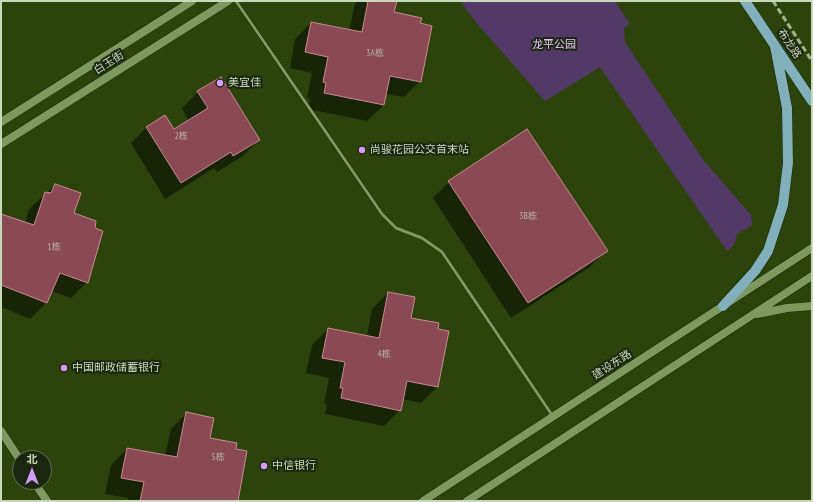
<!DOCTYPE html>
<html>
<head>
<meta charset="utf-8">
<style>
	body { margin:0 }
	#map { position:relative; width:813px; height:502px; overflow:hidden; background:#2c440b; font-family:"PT Sans Narrow","Noto Sans SC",sans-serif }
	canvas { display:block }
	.frame { position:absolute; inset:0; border:2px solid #c8d8ba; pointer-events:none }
	.north { position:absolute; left:12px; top:450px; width:40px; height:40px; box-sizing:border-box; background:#1c2710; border:1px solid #616e54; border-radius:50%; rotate:0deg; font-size:11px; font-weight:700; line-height:16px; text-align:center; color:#c8d8ba }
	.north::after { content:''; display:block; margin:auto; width:14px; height:18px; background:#d49cfc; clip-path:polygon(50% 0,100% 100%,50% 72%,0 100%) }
</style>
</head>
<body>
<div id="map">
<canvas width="813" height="502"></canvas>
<div class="frame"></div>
<div class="north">北</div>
</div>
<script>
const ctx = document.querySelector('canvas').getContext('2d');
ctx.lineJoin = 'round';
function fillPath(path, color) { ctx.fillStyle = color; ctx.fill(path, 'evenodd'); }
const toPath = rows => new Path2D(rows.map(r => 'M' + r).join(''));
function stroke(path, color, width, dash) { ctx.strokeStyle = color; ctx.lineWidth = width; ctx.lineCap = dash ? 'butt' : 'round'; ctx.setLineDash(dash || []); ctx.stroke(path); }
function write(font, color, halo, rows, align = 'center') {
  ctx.font = font + ' "PT Sans Narrow","Noto Sans SC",sans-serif'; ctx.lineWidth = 4; ctx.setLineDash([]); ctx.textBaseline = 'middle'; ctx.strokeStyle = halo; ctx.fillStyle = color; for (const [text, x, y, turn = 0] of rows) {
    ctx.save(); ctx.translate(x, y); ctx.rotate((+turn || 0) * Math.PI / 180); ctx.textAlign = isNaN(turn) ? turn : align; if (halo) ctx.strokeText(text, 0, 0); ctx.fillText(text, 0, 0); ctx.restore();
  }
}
fillPath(toPath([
	[460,1,615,1,630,24,624,28,625,42,704,161,751,215,752,225,737,234,734,245,727,251,600,67,545,101,475,21]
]), '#543968');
fillPath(toPath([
	[357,1,396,1,393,13,419,24,420,81,404,97,386,94,384,105,367,121,308,109,310,99,307,98,312,73,290,68,295,39,311,23,349,31,355,4],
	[198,92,259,140,243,156,217,172,214,168,165,199,131,143,147,127,174,130,189,121,182,108],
	[449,182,606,251,590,267,511,318,433,198],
	[55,185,73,214,87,282,71,298,51,291,46,303,30,319,1,307,1,216,25,223,29,209],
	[388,293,410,319,437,387,421,403,403,399,400,410,384,426,325,414,327,404,324,404,329,378,306,373,312,345,328,329,367,336,372,309],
	[187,413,209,439,235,450,237,501,128,501,128,498,105,494,111,465,127,449,165,456,171,429]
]), '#0007');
const building = toPath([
	[368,1,397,1,394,12,422,18,420,23,432,26,421,82,390,76,384,105,324,93,326,83,323,82,328,57,305,52,311,22,362,32,368,1],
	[221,77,260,140,233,156,231,152,181,183,146,127,165,115,174,129,208,108,197,91,221,77],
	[527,129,608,251,528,303,448,181,527,129],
	[55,184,81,193,74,213,96,221,95,228,103,231,88,283,60,273,47,303,1,285,1,214,34,225,45,192,51,193,55,184],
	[388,292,415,297,411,318,439,323,438,329,449,331,438,387,407,381,401,411,341,398,343,388,340,388,345,362,322,358,328,328,379,338,388,292],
	[186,412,214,418,210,438,237,443,236,449,247,451,238,501,140,501,144,482,121,478,127,448,177,457,186,412]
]);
fillPath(building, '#8a4a55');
stroke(building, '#ce8892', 1);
const lane = toPath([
	[236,1,382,214,396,228,422,238,442,252,552,415]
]);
const secondary = toPath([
	[1,122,192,1],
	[1,144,228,1],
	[757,314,787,308,812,306],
	[1,431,20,460],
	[34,482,47,501],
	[423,501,812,248],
	[467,501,812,276]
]);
const primary = toPath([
	[745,1,812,101],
	[723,306,755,271,768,251,783,205,788,163,787,108,775,46]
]);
stroke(lane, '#172900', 4);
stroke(secondary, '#172900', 9);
stroke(primary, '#172900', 11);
stroke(lane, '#7d9960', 3);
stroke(secondary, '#7d9960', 8);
stroke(primary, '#81afbc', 10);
stroke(toPath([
	[773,1,812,61],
	[812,1,812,2]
]), '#a1b38f', 3, [6, 3]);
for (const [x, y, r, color] of [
	[220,83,4,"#d49cfc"],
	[362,150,4,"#d49cfc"],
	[64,368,4,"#d49cfc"],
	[264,466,4,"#d49cfc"]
]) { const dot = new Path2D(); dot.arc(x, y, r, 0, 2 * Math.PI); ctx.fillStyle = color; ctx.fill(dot); stroke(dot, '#1c2710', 1.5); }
write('9px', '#b8b4a1', null, [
	["3A栋",375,53],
	["2栋",181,136],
	["3B栋",528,216],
	["1栋",54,247],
	["4栋",384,354],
	["5栋",218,457]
]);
write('11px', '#c8d8ba', '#1c2710', [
	["布龙路",789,44,56],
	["白玉街",109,63,-32],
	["建设东路",612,365,-33]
]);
write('11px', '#e6c7fe', '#1c2710', [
	["龙平公园",554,45]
]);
write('11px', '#c8d8ba', '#1c2710', [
	["美宜佳",228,83],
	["尚骏花园公交首末站",370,150],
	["中国邮政储蓄银行",72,368],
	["中信银行",272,466]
], 'left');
</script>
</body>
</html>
